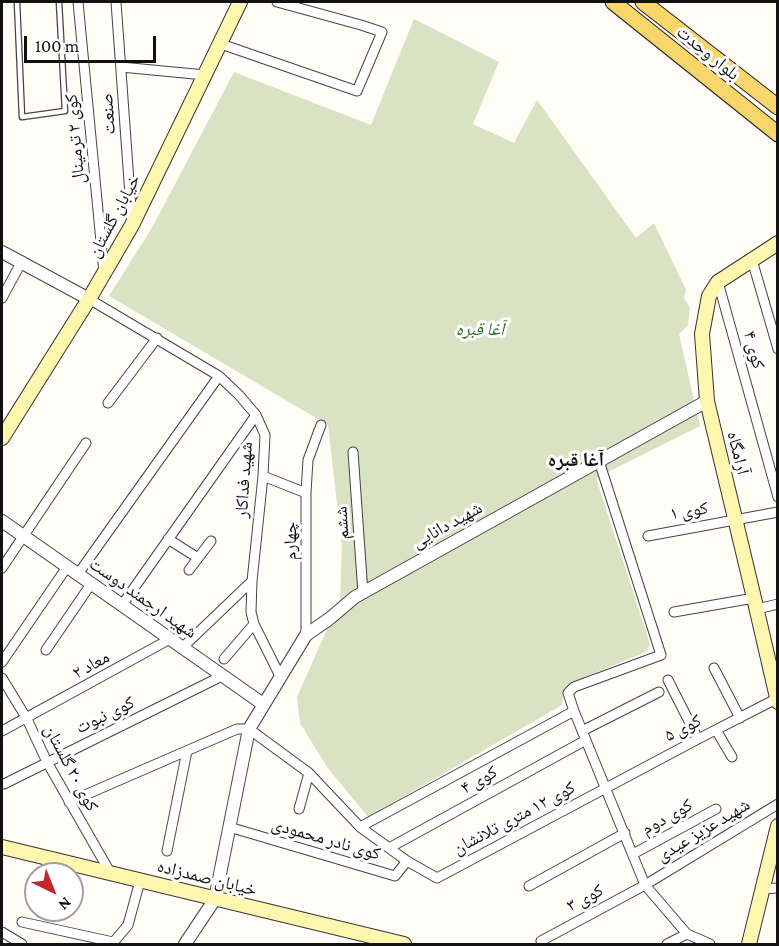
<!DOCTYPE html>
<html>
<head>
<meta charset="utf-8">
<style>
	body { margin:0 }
	#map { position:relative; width:779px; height:946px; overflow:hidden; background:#fffdf5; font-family:"Crimson Pro",serif }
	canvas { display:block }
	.frame { position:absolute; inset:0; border:3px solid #111; pointer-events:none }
	.north { position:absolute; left:24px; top:862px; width:60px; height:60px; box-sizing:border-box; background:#fff; border:2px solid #a0a0a0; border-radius:50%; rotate:137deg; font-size:16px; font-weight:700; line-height:24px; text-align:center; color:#111 }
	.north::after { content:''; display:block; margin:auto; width:21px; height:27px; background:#c4262e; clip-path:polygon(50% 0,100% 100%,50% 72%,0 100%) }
	.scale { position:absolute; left:24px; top:36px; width:132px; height:27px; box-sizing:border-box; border:3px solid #111; border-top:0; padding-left:8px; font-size:18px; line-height:21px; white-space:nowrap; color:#111; -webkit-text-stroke:4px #fff; paint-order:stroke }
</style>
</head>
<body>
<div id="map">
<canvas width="779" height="946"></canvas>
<div class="frame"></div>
<div class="north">N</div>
<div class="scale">100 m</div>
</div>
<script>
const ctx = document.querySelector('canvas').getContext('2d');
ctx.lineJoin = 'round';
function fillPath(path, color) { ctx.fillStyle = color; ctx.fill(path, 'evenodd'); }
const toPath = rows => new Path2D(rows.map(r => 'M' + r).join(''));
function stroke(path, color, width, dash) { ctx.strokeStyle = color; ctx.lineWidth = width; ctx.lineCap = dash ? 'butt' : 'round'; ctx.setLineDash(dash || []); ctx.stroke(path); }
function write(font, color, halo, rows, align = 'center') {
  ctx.font = font + ' "Crimson Pro","Noto Naskh Arabic",serif'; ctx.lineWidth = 6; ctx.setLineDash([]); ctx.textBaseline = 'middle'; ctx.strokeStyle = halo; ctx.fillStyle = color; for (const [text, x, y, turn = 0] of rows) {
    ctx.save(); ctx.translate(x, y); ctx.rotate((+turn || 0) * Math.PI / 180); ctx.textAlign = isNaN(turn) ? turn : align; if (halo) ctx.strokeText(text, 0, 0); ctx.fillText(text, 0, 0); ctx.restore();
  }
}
fillPath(toPath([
	[414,19,499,62,473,124,514,143,537,100,636,238,654,223,686,290,684,298,690,308,688,325,679,334,700,426,596,478,650,644,646,652,575,681,564,690,562,705,368,817,327,767,300,723,297,697,340,600,342,547,328,425,109,296,153,226,234,72,371,125]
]), '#d9e3c4');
const service = toPath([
	[17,2,22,117,65,111,59,2]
]);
const minor = toPath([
	[78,2,104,273],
	[116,2,132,223],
	[221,44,357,91,382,32,361,25,277,2],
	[121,67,205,75],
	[752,260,778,349],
	[718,282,778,497],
	[2,298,22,261],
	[89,299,219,376,239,395,256,415,265,435,263,476,252,581,251,612,254,624,280,676],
	[108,403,157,338],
	[353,452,363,593],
	[263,476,306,493,306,635],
	[306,493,308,460,321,425],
	[648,536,778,512],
	[168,539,198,558],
	[2,568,86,443],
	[189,570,211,541],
	[78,574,219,376],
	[122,605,256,415],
	[757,609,778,604],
	[674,612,754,598],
	[182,648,252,581],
	[46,650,91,584],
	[224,659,254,624],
	[2,662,67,567],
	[714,668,740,718],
	[2,678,27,719,47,762,111,874],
	[668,680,698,739],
	[574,711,645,885,687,934,710,944],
	[716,730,732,757],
	[2,731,170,639],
	[582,731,659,692],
	[4,784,222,676],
	[69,802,237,729,249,729,309,773,360,827,407,861,437,878,698,739,776,699],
	[299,809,309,773],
	[229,827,395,876,407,861],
	[360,827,574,711,568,693,574,687,661,655,599,461],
	[389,848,586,740],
	[167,851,187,751],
	[633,854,716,809],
	[529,886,625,833],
	[761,889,778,888],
	[22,922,113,942],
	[2,932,22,944],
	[112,944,128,925,140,881],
	[542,944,541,941,645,885,778,804],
	[667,944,687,934]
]);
const tertiary = toPath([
	[2,252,89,299],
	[2,521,263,704],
	[185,944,215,899,249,729,306,635,329,619,355,597,707,401]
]);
const secondary = toPath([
	[778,243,718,282,709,296,702,334,707,401,754,598,778,702],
	[2,438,89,299,132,225,240,2],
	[2,847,404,944],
	[749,944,778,826]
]);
const primary = toPath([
	[613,2,778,134],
	[643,2,778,107]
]);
stroke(service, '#444', 7);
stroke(minor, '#444', 11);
stroke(tertiary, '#444', 14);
stroke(secondary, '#333', 16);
stroke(primary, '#222', 17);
stroke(service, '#fff', 4.5);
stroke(minor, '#fff', 9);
stroke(tertiary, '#fff', 12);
stroke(secondary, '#fff6b0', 14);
stroke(primary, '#f9d66b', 15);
write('18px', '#111', '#fff', [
	["بلوار وحدت",708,53,39],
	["صنعت",108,114,-94],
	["کوی ۲ ترمینال",75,139,-95],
	["خیابان گلستان",114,216,-62],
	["کوی ۴",754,350,75],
	["آرامگاه",738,453,76],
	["شهید فداکار",244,480,-86],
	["کوی ۱",689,511,-10],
	["ششم",342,523,-94],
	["شهید دانایی",447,525,-29],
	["چهارم",290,541,-90],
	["شهید ارجمند دوست",143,598,35],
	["معاد ۲",91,665,-29],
	["کوی نبوت",105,715,-26],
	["کوی ۵",683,728,-27],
	["کوی ۲۰ گلستان",71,768,62],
	["کوی ۴",479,780,-29],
	["کوی دوم",667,817,-29],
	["کوی ۱۲ متری تلانشان",514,818,-28],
	["شهید عزیز عیدی",703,830,-31],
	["کوی نادر محمودی",326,839,16],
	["خیابان صمدزاده",207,878,14],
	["کوی ۳",585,898,-28]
]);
write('italic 18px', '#2f6b1f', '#fff', [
	["آغا قبره",480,329]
]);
write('bold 20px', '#111', '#fff', [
	["آغا قبره",576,460]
]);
</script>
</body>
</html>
